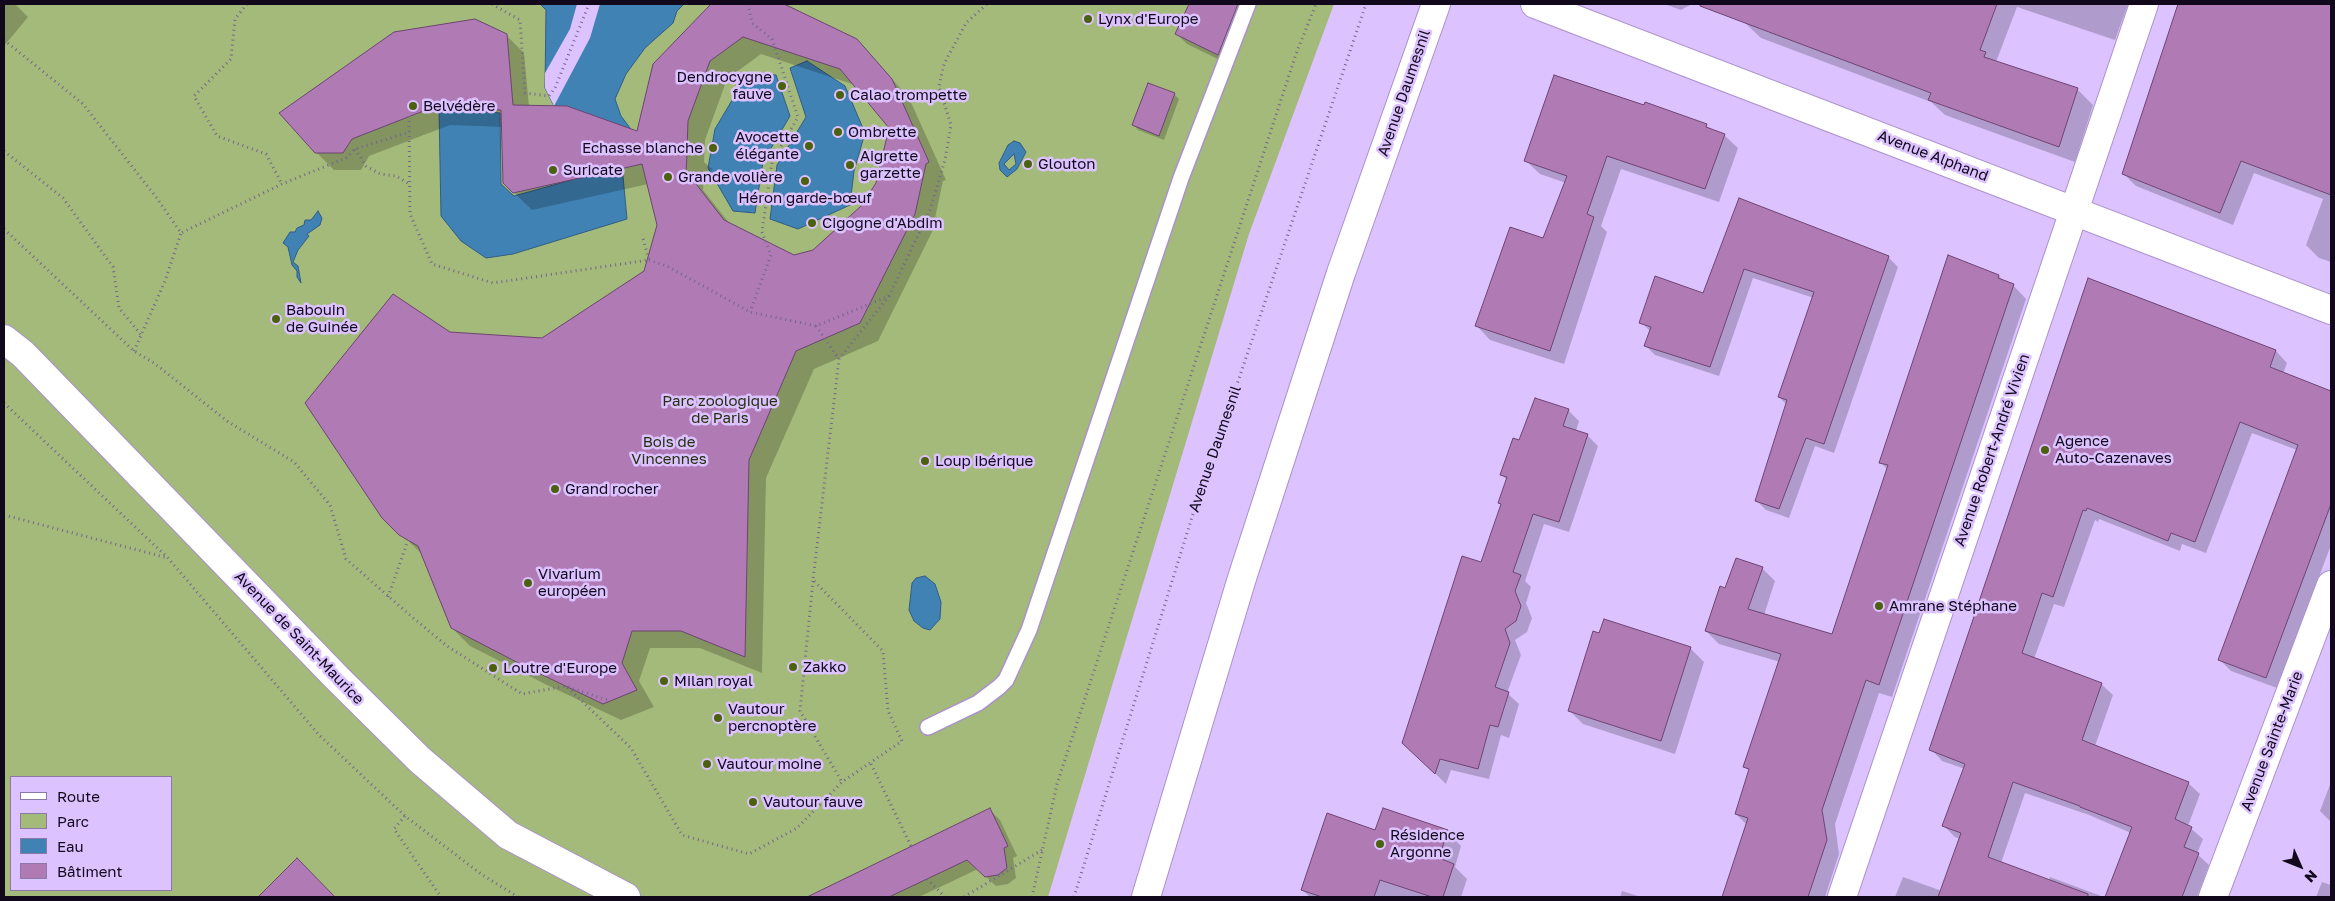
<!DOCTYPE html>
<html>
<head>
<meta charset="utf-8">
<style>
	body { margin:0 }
	#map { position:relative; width:2335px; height:901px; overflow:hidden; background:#dcc3ff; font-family:"Golos Text",sans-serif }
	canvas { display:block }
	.frame { position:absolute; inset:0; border:5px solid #12081c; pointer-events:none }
	.legend { position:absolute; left:10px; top:776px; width:162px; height:115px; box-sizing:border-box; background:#dcc3ff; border:1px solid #8b78a4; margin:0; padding:6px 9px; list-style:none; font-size:15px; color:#12081c }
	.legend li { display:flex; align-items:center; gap:10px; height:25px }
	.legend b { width:25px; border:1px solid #8b78a4 }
	.north { position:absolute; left:2275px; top:841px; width:50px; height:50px; -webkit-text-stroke:4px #dcc3ff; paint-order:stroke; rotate:134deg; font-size:14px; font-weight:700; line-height:20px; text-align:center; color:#12081c }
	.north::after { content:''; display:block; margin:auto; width:18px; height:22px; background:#12081c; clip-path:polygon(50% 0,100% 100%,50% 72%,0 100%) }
</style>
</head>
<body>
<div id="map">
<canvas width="2335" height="901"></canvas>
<div class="frame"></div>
<ul class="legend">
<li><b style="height:6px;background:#fff"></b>Route</li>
<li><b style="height:14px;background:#a4ba7a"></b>Parc</li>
<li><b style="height:14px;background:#4082b4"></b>Eau</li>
<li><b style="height:14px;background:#b07bb5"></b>Bâtiment</li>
</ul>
<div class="north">N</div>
</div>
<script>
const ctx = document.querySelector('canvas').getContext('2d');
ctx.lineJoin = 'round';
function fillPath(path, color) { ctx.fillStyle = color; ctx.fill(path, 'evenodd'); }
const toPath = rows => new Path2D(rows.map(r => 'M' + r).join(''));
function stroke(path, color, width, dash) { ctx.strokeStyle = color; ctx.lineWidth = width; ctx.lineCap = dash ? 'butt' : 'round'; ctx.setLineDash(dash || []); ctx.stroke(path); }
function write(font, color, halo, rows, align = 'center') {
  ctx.font = font + ' "Golos Text",sans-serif'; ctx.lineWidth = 5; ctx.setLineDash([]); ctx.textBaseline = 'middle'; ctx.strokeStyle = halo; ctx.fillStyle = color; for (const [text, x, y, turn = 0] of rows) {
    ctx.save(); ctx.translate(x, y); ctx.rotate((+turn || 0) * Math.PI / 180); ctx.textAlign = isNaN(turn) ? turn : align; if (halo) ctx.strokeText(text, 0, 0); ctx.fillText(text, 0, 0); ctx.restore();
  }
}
fillPath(toPath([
	[4,4,1334,4,1249,234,1048,897,4,897],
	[11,777,171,777,171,890,11,890]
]), '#a4ba7a');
const water = toPath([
	[540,4,684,4,677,11,673,23,645,48,626,74,615,99,621,116,633,132,554,106,545,88,546,10,540,4],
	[807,61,845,86,865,133,854,171,850,205,798,229,770,219,777,165,806,117,790,68,807,61],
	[755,74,776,75,790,116,763,162,755,213,733,211,708,168,715,129,741,85,755,74],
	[439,108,500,113,501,184,514,196,622,166,627,219,513,254,486,258,461,241,441,216,439,108],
	[1014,141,1020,143,1026,152,1017,169,1007,177,1000,170,999,163,1008,145,1014,141],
	[1014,154,1016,164,1009,170,1004,164,1014,154],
	[318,211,322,218,320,225,307,234,309,236,298,250,293,262,298,266,301,283,297,277,297,271,292,265,288,247,283,243,290,232,295,232,297,228,304,225,305,220,311,220,318,211],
	[925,576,935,584,941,602,940,619,930,630,923,628,914,621,909,610,912,583,916,578,925,576]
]);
fillPath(water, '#4082b4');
stroke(water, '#325d86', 1);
fillPath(toPath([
	[577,4,600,4,590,38,554,106,545,88,545,73,570,29]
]), '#dcc3ff');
fillPath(toPath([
	[4,4,15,4,28,17,4,46],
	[713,4,781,4,857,40,909,98,946,180,943,181,932,232,878,341,814,369,766,478,762,673,700,648,650,648,639,681,654,707,621,720,547,685,470,646,452,628,423,555,383,517,450,333,542,339,645,272,659,225,648,184,532,210,504,183,503,127,450,125,369,156,361,170,334,170,316,152,506,35,524,53,529,107,637,133,654,65],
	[761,54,855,85,890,128,877,183,862,207,813,252,793,257,730,224,703,190,704,172,713,170,704,162,705,140,727,79],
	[1187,4,1252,4,1228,64,1187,44,1177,34,1190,5],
	[1664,4,1692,4,1681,10],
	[1753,4,1852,4,1952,40,1966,4,2128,4,2115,40,2017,7,1996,62,2078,90,2093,105,2075,162,1945,115,1931,102,1761,38,1745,23],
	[2180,4,2331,4,2331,262,2319,258,2306,245,2323,199,2254,173,2233,225,2136,186,2123,173],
	[1174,94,1179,99,1164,140,1138,130,1134,125],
	[1706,125,1711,130,1724,135,1738,148,1719,202,1621,169,1601,226,1607,232,1564,364,1490,340,1477,326,1544,239,1566,183,1540,174,1526,161],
	[1740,199,1888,257,1898,267,1834,453,1815,446,1789,518,1766,510,1756,500,1787,405,1779,397,1814,298,1753,278,1719,376,1655,355,1646,346,1651,332,1641,322,1704,294],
	[1999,276,2005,282,2013,285,2026,299,1892,697,1879,693,1835,824,1839,854,1825,897,1739,897,1727,886,1747,825,1736,814,1750,772,1744,766,1780,662,1719,644,1706,631,1726,590,1762,568,1775,581,1764,615,1832,635,1888,470,1880,462],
	[2089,280,2276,351,2287,363,2283,374,2331,392,2331,545,2277,688,2231,671,2219,659,2297,450,2252,433,2206,553,2182,544,2180,551,2099,519,2098,522,2095,520,2064,607,2054,604,2034,659,2101,684,2113,695,2095,746,2188,783,2200,794,2188,826,2203,839,2197,854,2209,865,2197,897,2106,897,2131,833,2089,815,2025,793,2001,863,2049,881,2050,877,2104,897,1895,897,1903,877,1942,891,1960,839,1955,837,1944,826,1965,769,1942,761,1931,749],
	[1568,410,1579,421,1576,431,1587,435,1598,446,1569,532,1544,524,1525,581,1531,587,1526,603,1532,618,1527,632,1515,640,1521,655,1507,693,1519,704,1509,738,1501,735,1489,779,1451,770,1446,784,1403,742,1482,564,1502,505,1507,480,1502,475,1520,442],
	[1690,648,1704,662,1675,754,1583,724,1569,710],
	[2331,782,2331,822,2320,811],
	[990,810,1000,820,1017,856,1013,858,1016,878,1008,884,996,886,978,869,919,897,840,897,834,885],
	[1376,832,1447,832,1461,846,1455,867,1467,879,1461,897,1310,897,1302,890],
	[297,860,334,897,268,897,264,893],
	[2322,882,2331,885,2331,897,2316,897],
	[1622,891,1641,897,1620,897]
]), '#0003');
const building = toPath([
	[711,4,784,4,857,39,892,79,929,162,926,164,915,214,860,323,796,351,749,460,745,657,681,631,632,631,622,663,637,690,603,704,528,668,451,628,418,546,399,535,382,518,305,403,393,294,450,332,542,338,644,271,657,225,642,164,513,193,503,183,501,110,431,108,352,139,343,153,315,153,279,113,394,32,475,19,507,34,513,105,567,106,637,131,653,64,711,4],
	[743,37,840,69,889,128,876,183,861,206,813,250,794,255,724,220,686,171,687,155,697,152,687,149,688,121,710,61,743,37],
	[1189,4,1238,4,1218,55,1175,34,1189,4],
	[1700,4,1997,4,1980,50,1986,52,1984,57,2078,88,2059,147,1928,100,1931,93,1700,6,1700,4],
	[2178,4,2331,4,2331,195,2241,161,2220,213,2122,174,2178,4],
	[1554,75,1644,105,1645,102,1707,124,1706,127,1725,134,1705,189,1607,156,1587,214,1594,217,1550,351,1475,326,1510,227,1543,238,1567,176,1524,161,1554,75],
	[1148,83,1175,93,1159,136,1132,125,1148,83],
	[1739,198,1889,256,1824,444,1806,438,1779,509,1755,501,1787,400,1778,397,1814,292,1744,269,1710,367,1644,346,1651,327,1639,323,1655,276,1703,293,1739,198],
	[1948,255,1999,275,1998,278,2014,284,1879,685,1866,680,1822,810,1827,840,1808,897,1722,897,1748,818,1735,814,1749,769,1743,767,1781,654,1705,631,1720,586,1725,588,1736,558,1763,567,1748,609,1832,634,1888,465,1879,463,1948,255],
	[2088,278,2276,350,2270,367,2331,391,2331,504,2266,678,2218,660,2298,445,2240,422,2195,542,2171,533,2168,541,2087,508,2086,511,2083,510,2053,597,2042,593,2022,653,2102,683,2082,740,2189,782,2175,819,2192,827,2184,847,2199,853,2182,897,2105,897,2132,827,2080,807,2080,806,2013,782,1988,857,2088,894,2088,897,1938,897,1961,833,1942,826,1965,764,1929,750,2088,278],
	[1535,398,1569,409,1563,426,1588,434,1559,522,1533,514,1513,572,1521,575,1515,591,1521,606,1516,621,1505,629,1510,643,1495,687,1509,692,1498,727,1490,725,1478,769,1440,759,1435,774,1402,743,1462,556,1481,562,1501,504,1498,503,1507,477,1500,475,1513,438,1519,440,1535,398],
	[1604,619,1691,647,1661,741,1568,711,1593,631,1599,633,1604,619],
	[990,808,1008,846,1004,848,1007,868,998,875,985,877,967,860,889,897,807,897,990,808],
	[1383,808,1448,830,1439,858,1454,864,1443,897,1432,897,1380,880,1374,897,1322,897,1301,890,1327,813,1375,830,1383,808],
	[297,858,335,897,258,897,297,858]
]);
fillPath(building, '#b07bb5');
stroke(building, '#6d4471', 1);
const lane = toPath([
	[928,727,978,703,999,687,1006,680,1029,630,1181,178,1248,4]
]);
const street = toPath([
	[1535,4,2331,310],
	[1842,897,2144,4],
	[2213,897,2331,585]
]);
const secondary = toPath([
	[4,339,23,354,338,679,420,760,508,835,626,897],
	[1146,897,1242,578,1341,273,1436,4]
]);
stroke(lane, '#aa91cb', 18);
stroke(street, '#aa91cb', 30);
stroke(secondary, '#aa91cb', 30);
stroke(toPath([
	[247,4,235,19,231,59,194,96,217,136,266,154,282,184],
	[492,4,520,20,525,93,549,96,555,88,589,4],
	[748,4,752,23,772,39,798,117,772,162,762,232,771,255,750,312],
	[4,40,83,104,156,197,181,233,282,184,346,158,355,149,410,132],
	[409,116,410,214,432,264,493,283,649,260,642,235],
	[355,149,366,166,380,174,396,176,411,185],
	[4,151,63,198,113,267,119,308,142,336],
	[4,229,134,351,154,363,227,421,294,462,330,505,346,559,412,617,447,646,522,694,566,686,631,748,682,835,749,854,797,828,842,782,902,741,888,711,883,651,813,580,839,359,889,296],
	[649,260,667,266,750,312,816,326,889,296,930,210,945,160,951,125,939,86,944,64,966,23,987,4],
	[816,326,839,359],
	[134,351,165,281,181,233],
	[4,403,168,558,319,735,405,816,481,874,518,897],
	[4,515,168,558],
	[813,581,800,711,842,782],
	[388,597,408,540],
	[568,687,610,701],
	[871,764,911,846],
	[405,816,394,829,441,897],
	[927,879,945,897],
	[964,897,1042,850],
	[1032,897,1057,784,1296,54,1316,4],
	[1074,897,1192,517,1366,4]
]), '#76658c', 3, [1, 4]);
stroke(lane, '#fff', 15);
stroke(street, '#fff', 28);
stroke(secondary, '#fff', 28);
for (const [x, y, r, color] of [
	[1088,19,5,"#4c610d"],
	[782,86,5,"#4c610d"],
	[840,95,5,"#4c610d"],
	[413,106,5,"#4c610d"],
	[838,132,5,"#4c610d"],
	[809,146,5,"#4c610d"],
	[713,148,5,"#4c610d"],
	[1028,164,5,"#4c610d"],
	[850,165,5,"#4c610d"],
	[553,170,5,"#4c610d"],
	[668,177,5,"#4c610d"],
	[805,181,5,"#4c610d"],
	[812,223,5,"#4c610d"],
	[276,319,5,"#4c610d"],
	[2045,450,5,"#4c610d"],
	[925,461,5,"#4c610d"],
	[555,489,5,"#4c610d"],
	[528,583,5,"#4c610d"],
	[1879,606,5,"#4c610d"],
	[793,667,5,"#4c610d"],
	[493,668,5,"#4c610d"],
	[664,681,5,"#4c610d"],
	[718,718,5,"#4c610d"],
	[707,764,5,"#4c610d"],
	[753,802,5,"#4c610d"],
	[1380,844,5,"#4c610d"]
]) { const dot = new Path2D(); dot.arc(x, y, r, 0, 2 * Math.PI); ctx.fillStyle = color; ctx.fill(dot); stroke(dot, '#dcc3ff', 2); }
write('15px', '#12081c', '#dcc3ff', [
	["Lynx d'Europe",1098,19],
	["Dendrocygne",772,77,"right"],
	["fauve",772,94,"right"],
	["Calao trompette",850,95],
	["Belvédère",423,106],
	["Ombrette",848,132],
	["Avocette",799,137,"right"],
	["élégante",799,154,"right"],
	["Echasse blanche",703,148,"right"],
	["Aigrette",860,156],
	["garzette",860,173],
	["Glouton",1038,164],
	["Suricate",563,170],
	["Grande volière",678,177],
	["Héron garde-bœuf",805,198,"center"],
	["Cigogne d'Abdim",822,223],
	["Babouin",286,310],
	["de Guinée",286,327],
	["Agence",2055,441],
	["Auto-Cazenaves",2055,458],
	["Loup ibérique",935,461],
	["Grand rocher",565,489],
	["Vivarium",538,574],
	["européen",538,591],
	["Amrane Stéphane",1889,606],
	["Zakko",803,667],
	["Loutre d'Europe",503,668],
	["Milan royal",674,681],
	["Vautour",728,709],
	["percnoptère",728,726],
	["Vautour moine",717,764],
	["Vautour fauve",763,802],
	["Résidence",1390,835],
	["Argonne",1390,852]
], 'left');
write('15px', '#12081c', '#dcc3ff', [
	["Avenue Daumesnil",1404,93,-71],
	["Avenue Alphand",1933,156,21],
	["Avenue Daumesnil",1215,449,-71],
	["Avenue Robert-André Vivien",1992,450,-71],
	["Avenue de Saint-Maurice",299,638,46],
	["Avenue Sainte-Marie",2272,741,-69]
]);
write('15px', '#252f0f', '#dcc3ff', [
	["Parc zoologique",720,401],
	["de Paris",720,418],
	["Bois de",669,442],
	["Vincennes",669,459]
]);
</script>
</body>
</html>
